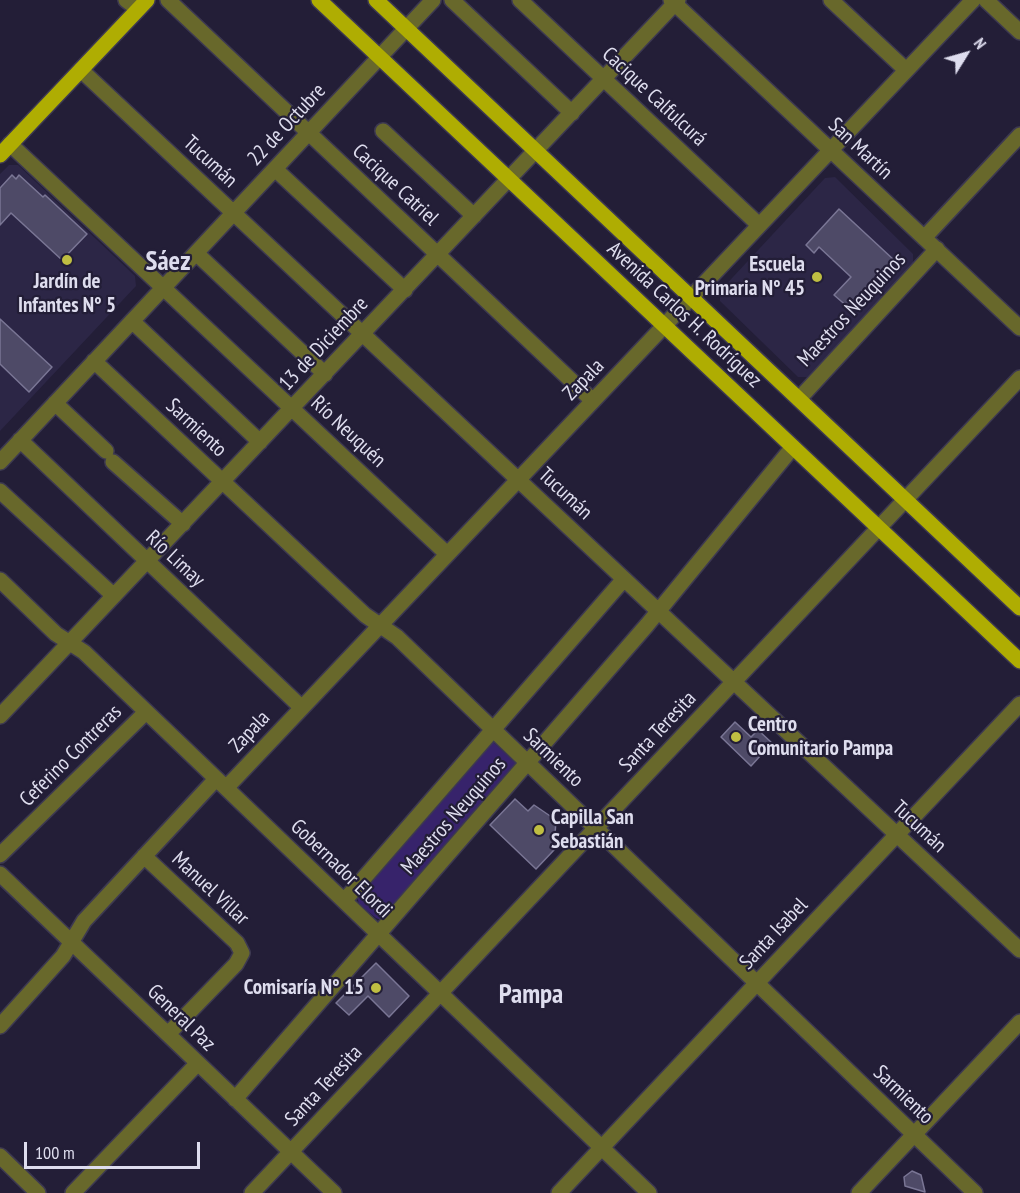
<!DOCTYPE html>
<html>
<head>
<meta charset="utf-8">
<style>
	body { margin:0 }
	#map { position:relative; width:1020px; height:1193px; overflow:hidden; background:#231e37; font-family:"PT Sans Narrow",sans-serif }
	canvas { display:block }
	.north { position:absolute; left:936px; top:24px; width:60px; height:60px; -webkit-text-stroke:4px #231e37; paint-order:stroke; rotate:53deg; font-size:16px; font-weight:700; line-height:24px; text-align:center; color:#deddee }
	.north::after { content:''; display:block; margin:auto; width:21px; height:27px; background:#deddee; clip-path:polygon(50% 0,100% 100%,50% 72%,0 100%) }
	.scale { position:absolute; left:24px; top:1142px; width:176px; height:27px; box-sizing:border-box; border:3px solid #deddee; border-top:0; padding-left:8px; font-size:18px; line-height:21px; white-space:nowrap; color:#deddee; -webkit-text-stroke:4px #231e37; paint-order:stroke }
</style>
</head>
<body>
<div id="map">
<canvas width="1020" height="1193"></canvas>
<div class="north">N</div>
<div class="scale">100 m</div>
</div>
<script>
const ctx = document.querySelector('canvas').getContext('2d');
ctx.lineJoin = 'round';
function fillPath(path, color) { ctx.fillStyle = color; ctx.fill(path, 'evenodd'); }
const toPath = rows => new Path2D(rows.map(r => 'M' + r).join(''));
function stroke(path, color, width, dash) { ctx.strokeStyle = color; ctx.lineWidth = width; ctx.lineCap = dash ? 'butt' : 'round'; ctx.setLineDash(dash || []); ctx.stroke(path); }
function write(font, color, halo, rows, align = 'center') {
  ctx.font = font + ' "PT Sans Narrow",sans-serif'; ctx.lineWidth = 4.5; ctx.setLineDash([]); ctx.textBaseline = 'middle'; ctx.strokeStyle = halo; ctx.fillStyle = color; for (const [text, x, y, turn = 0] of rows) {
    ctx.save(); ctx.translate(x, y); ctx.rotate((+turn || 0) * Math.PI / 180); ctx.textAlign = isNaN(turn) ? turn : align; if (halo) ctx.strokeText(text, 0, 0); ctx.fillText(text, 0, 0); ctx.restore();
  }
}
fillPath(toPath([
	[9,165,18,165,135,276,136,286,0,431,0,174],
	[835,177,913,254,913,264,807,377,798,377,720,301,720,291,825,178]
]), '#2c2646');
fillPath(toPath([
	[492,741,517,764,381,920,376,918,359,904,357,896]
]), '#37236b');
const building = toPath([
	[12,175,16,179,19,175,43,197,45,195,87,234,62,260,11,213,0,225,0,188,12,175],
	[839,209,894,260,849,308,834,295,851,277,819,247,814,253,806,245,839,209],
	[0,319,52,367,29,392,0,364,0,319],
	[735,722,751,737,758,730,772,743,751,766,721,737,735,722],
	[515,799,528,811,534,805,556,820,554,850,536,869,490,825,515,799],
	[376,963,409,996,389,1017,368,996,349,1015,336,1003,376,963],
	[912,1171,921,1175,925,1192,905,1186,904,1177,912,1171]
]);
fillPath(building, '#4e4a67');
stroke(building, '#7a7695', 1.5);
const minor = toPath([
	[126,0,138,9],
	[168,0,593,401],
	[452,0,572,113],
	[520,0,759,225],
	[671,0,1020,328],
	[831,0,906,70],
	[986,0,1020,32],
	[81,70,1020,950],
	[383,131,474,216],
	[10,144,447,554],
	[275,169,405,290],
	[924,238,1020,135],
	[196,253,325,374],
	[132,321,260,442],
	[94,361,365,615,397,637,975,1193],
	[799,399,937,249],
	[55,403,106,451],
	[20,440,302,708],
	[0,462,433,0],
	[113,462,183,524],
	[0,491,114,596],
	[0,580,56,634,84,652,649,1193],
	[0,716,678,0],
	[226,788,973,0],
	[0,855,146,712],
	[144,856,237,943,242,953,236,964,168,1034],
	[0,874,334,1193],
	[344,901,624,579],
	[0,1026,63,956,84,921,216,779],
	[235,1099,647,625,793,447],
	[0,1156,38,1193],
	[73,1193,198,1063],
	[252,1193,1020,378],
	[559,1193,1020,704],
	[859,1193,1020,1022]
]);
const major = toPath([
	[319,0,1020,661],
	[376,0,1020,608],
	[0,155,147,0]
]);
stroke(minor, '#3d3951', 18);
stroke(major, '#3d3951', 18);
stroke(minor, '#68682b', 15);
stroke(major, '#afad02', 15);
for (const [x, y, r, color] of [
	[67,260,6,"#bfbe42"],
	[817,277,6,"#bfbe42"],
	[736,737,6,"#bfbe42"],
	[539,830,6,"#bfbe42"],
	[376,988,6,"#bfbe42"]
]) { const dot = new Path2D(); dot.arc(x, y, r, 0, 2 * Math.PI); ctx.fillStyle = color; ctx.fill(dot); stroke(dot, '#231e37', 2); }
write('21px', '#deddee', '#231e37', [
	["Cacique Calfulcurá",654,97,43],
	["22 de Octubre",287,125,-47],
	["San Martín",860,149,43],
	["Tucumán",210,162,43],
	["Cacique Catriel",395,185,43],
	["Maestros Neuquinos",852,310,-47],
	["Avenida Carlos H. Rodríguez",684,315,43],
	["13 de Diciembre",324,344,-47],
	["Zapala",584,380,-46],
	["Sarmiento",196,428,43],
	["Río Neuquén",348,432,43],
	["Tucumán",565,494,43],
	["Río Limay",175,559,43],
	["Zapala",250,732,-47],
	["Santa Teresita",658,732,-47],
	["Ceferino Contreras",71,756,-45],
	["Sarmiento",553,758,44],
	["Maestros Neuquinos",454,816,-49],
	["Tucumán",919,827,43],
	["Gobernador Elordi",341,869,44],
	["Manuel Villar",210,889,43],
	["Santa Isabel",774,934,-47],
	["General Paz",181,1018,44],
	["Santa Teresita",324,1086,-47],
	["Sarmiento",903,1095,44]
]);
write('bold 21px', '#deddee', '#231e37', [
	["Escuela",805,265],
	["Primaria N° 45",805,289],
	["Jardín de",67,282,"center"],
	["Infantes N° 5",67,306,"center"],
	["Centro",748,725,"left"],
	["Comunitario Pampa",748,749,"left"],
	["Capilla San",551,818,"left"],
	["Sebastián",551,842,"left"],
	["Comisaría N° 15",364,988]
], 'right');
write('bold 27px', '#deddee', '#231e37', [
	["Sáez",168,262],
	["Pampa",531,995]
]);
</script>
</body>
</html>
